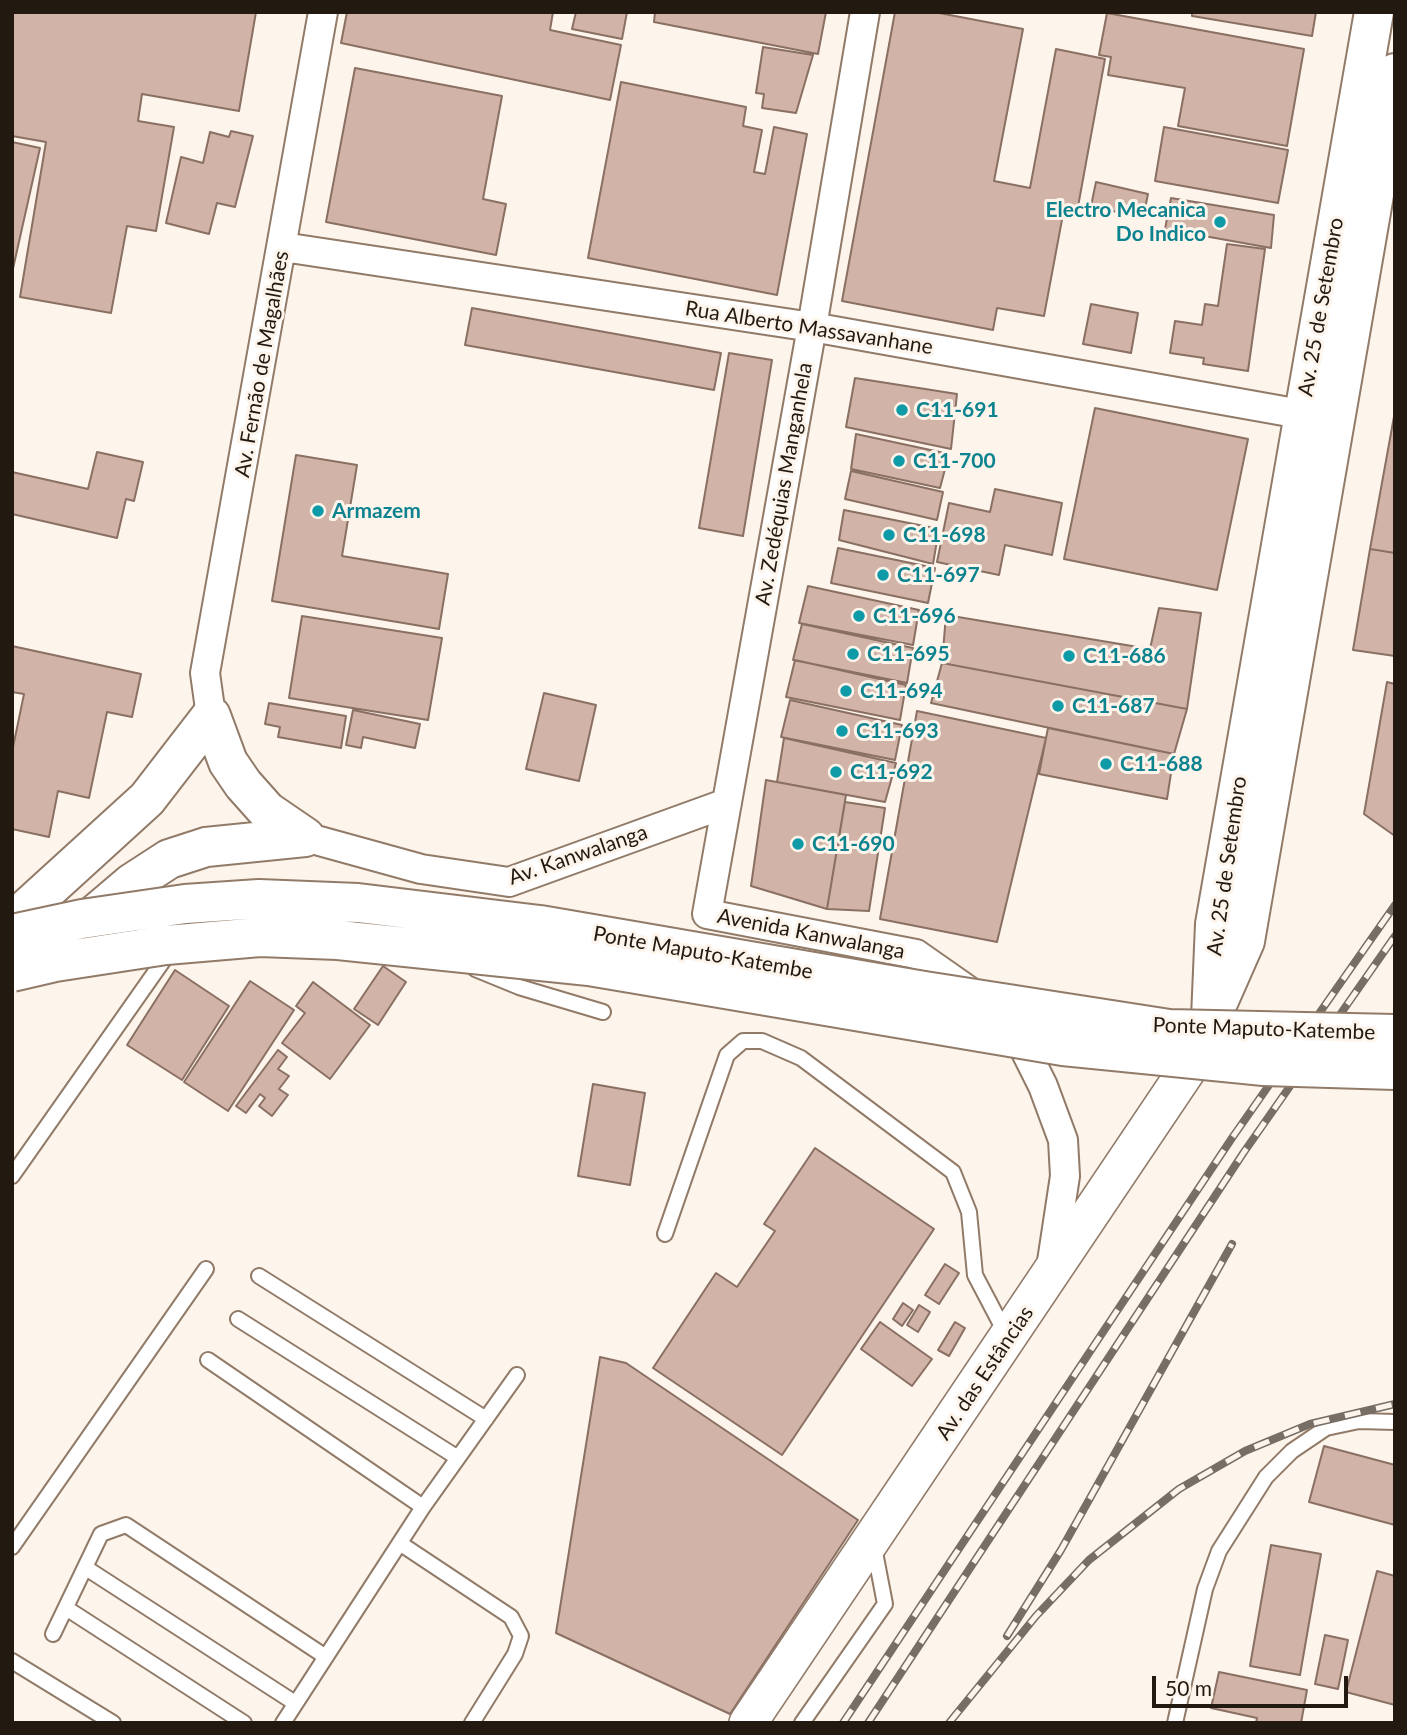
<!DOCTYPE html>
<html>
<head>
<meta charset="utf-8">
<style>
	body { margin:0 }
	#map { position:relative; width:1407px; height:1735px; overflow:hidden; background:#fdf4eb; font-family:Lato,sans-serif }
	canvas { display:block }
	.frame { position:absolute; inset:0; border:14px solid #221911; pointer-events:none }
	.scale { position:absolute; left:1152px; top:1676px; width:196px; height:32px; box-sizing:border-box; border:4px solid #221911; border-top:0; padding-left:9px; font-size:21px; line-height:24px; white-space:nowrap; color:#221911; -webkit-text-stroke:5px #fdf4eb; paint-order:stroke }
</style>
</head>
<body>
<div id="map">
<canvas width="1407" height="1735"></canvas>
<div class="frame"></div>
<div class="scale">50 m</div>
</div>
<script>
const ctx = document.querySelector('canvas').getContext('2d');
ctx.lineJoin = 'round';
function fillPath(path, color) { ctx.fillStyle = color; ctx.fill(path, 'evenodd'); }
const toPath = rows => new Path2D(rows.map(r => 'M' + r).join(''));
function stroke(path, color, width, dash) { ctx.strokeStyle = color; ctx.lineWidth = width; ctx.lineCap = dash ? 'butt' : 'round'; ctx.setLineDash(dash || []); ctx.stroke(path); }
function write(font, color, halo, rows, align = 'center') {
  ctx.font = font + ' Lato,sans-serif'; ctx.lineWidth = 6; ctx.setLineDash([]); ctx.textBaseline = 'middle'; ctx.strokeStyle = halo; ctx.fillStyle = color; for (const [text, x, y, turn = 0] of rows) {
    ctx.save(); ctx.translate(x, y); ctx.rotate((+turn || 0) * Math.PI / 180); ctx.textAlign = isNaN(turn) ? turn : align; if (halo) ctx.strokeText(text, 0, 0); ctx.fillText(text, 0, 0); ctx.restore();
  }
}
const building = toPath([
	[12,12,256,12,239,111,142,94,138,121,174,127,156,231,127,226,111,313,20,297,46,142,12,136,12,12],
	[347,12,553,12,550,30,621,45,610,100,341,43,347,12],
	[576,12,627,12,622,39,572,29,576,12],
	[655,12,826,12,818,54,654,22,655,12],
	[895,12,934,12,1023,29,994,181,1030,188,1056,49,1105,59,1077,212,1064,209,1044,316,997,308,993,330,842,301,895,12],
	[1192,12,1316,12,1312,36,1192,16,1192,12],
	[1107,13,1304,49,1287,146,1178,126,1185,88,1108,75,1111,57,1099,55,1107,13],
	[763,47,813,55,796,113,762,108,764,94,756,93,763,47],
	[355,68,502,96,483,199,506,204,496,255,326,222,355,68],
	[621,82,746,107,743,126,762,130,754,172,765,174,774,127,807,134,777,295,588,258,621,82],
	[1164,127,1288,150,1278,203,1155,181,1164,127],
	[231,131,253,136,235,207,217,203,209,234,166,223,181,157,203,163,210,132,229,137,231,131],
	[12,142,40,148,12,273,12,142],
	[1096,182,1148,194,1143,218,1091,206,1096,182],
	[1171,198,1274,215,1271,248,1165,229,1171,198],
	[1227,244,1265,249,1248,371,1203,364,1204,358,1170,353,1175,321,1202,325,1205,304,1218,306,1227,244],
	[1091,304,1138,313,1131,353,1083,344,1091,304],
	[472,308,721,353,714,390,465,345,472,308],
	[729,353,772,360,743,536,699,528,729,353],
	[855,378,957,394,951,449,846,427,855,378],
	[1095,408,1248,439,1217,590,1064,559,1095,408],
	[1395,411,1395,553,1370,549,1395,411],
	[856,434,949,454,940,488,851,469,856,434],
	[97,452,143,462,134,501,126,499,117,538,12,514,12,472,88,489,97,452],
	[296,455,357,465,342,556,448,574,439,629,272,601,296,455],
	[851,471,943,492,937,520,845,499,851,471],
	[995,489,1062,503,1052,555,1005,545,999,575,937,562,949,503,990,512,995,489],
	[844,510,939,529,933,564,839,540,844,510],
	[838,548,935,568,928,603,831,583,838,548],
	[1370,549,1395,553,1395,656,1353,650,1370,549],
	[808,586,919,610,913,645,799,623,808,586],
	[1159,608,1201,613,1187,709,942,663,946,615,1150,649,1159,608],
	[302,616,442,638,428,720,289,698,302,616],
	[802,624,913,648,907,683,793,660,802,624],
	[12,646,141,674,132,717,107,712,89,798,58,791,49,837,12,829,12,752,24,694,12,692,12,646],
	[795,660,906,685,900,720,786,697,795,660],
	[942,663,1187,709,1174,754,931,703,942,663],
	[1387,682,1395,684,1395,836,1364,814,1387,682],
	[544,693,596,705,579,781,526,769,544,693],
	[790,700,902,725,895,760,781,737,790,700],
	[269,703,346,716,341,748,278,737,280,727,265,724,269,703],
	[353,710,420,724,415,748,363,737,361,748,346,745,353,710],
	[917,711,1046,738,997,942,880,919,917,711],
	[1048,728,1174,754,1167,799,1039,774,1048,728],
	[784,738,896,763,885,802,777,782,784,738],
	[766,780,846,795,827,909,751,886,766,780],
	[845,802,885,808,869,911,827,909,845,802],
	[383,966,406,982,378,1025,354,1009,383,966],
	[175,970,229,1006,182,1080,127,1045,175,970],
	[250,981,294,1010,228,1111,184,1082,250,981],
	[313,982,370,1025,330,1079,282,1043,305,1013,296,1006,313,982],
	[278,1050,287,1057,278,1069,289,1076,279,1089,288,1095,272,1116,259,1106,265,1098,260,1094,246,1113,236,1106,278,1050],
	[593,1084,645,1093,630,1185,578,1176,593,1084],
	[815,1148,934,1229,782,1455,653,1368,716,1273,737,1287,775,1231,764,1224,815,1148],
	[945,1264,959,1273,939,1304,925,1295,945,1264],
	[903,1303,913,1310,902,1326,893,1319,903,1303],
	[919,1305,930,1312,918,1332,907,1325,919,1305],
	[880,1322,932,1359,912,1386,861,1349,880,1322],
	[955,1322,965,1328,949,1356,938,1350,955,1322],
	[600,1357,626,1363,858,1520,730,1714,556,1633,600,1357],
	[1324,1446,1395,1465,1395,1525,1309,1502,1324,1446],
	[1271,1545,1321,1554,1300,1675,1250,1666,1271,1545],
	[1377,1571,1395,1576,1395,1705,1346,1692,1377,1571],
	[1325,1635,1348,1640,1338,1689,1315,1684,1325,1635],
	[1219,1672,1307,1690,1301,1723,1256,1723,1257,1718,1211,1708,1219,1672]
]);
fillPath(building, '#d1b4a7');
stroke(building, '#8a6f63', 2);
const service = toPath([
	[475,969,519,987,603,1012],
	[12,1176,170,951],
	[665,1234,727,1055,743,1041,762,1041,801,1058,953,1172,969,1212,975,1275,1006,1334],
	[259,1276,486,1419],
	[238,1319,458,1458],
	[208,1360,423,1507],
	[401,1544,511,1617,521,1636,515,1654,472,1723],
	[12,1547,206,1269],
	[86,1568,295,1703],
	[66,1608,244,1723],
	[53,1634,101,1534,126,1525,326,1657],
	[12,1661,113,1723],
	[283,1723,423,1507,517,1375],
	[802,1723,885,1604,874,1547],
	[1175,1723,1205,1589,1219,1551,1266,1477,1292,1451,1326,1428,1359,1421,1395,1422]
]);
const minor = toPath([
	[865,12,812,327,707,914,916,954,976,996],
	[283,247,812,327,1323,418],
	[211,716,205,673,323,12],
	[305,837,421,869,509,882,727,803],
	[1010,1029,1023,1046,1043,1086,1063,1140,1065,1176,1051,1268]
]);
const tertiary = toPath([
	[748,1723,1193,1061,1205,1032]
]);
const secondary = toPath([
	[211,716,228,762,243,784,267,811,305,837],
	[12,922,147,799,211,716],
	[79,928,132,883,169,859,206,847,305,837],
	[1219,1000,1245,941,1395,73],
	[1211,1018,1215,924,1374,12]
]);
stroke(service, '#917b68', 18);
stroke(minor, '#917b68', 32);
stroke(tertiary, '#917b68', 40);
stroke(secondary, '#917b68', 42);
stroke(service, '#fff', 14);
stroke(minor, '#fff', 28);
stroke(tertiary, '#fff', 37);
stroke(secondary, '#fff', 38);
const rail = toPath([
	[1007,1636,1061,1550,1232,1244],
	[843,1723,1232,1138,1395,905],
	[868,1723,1244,1152,1395,936],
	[949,1723,1036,1616,1089,1560,1179,1489,1245,1451,1310,1424,1395,1404]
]);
stroke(rail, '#776e65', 8);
stroke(rail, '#fdf4eb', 5, [16]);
const trunkBridge = toPath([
	[12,934,82,919,185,904,259,899,358,903,540,925,924,991,1169,1029,1395,1034],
	[12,972,55,962,166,945,260,937,338,940,589,966,1063,1046,1264,1066,1395,1070]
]);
stroke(trunkBridge, '#917b68', 42, []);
stroke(trunkBridge, '#fff', 38);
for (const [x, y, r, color] of [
	[1220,222,7,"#0f9aa8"],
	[902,410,7,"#0f9aa8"],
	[899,461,7,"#0f9aa8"],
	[318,511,7,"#0f9aa8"],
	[889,535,7,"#0f9aa8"],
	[883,575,7,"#0f9aa8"],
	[859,616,7,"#0f9aa8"],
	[853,654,7,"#0f9aa8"],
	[1069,656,7,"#0f9aa8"],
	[846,691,7,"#0f9aa8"],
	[1058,706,7,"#0f9aa8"],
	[842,731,7,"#0f9aa8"],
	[1106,764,7,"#0f9aa8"],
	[836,772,7,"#0f9aa8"],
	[798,844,7,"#0f9aa8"]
]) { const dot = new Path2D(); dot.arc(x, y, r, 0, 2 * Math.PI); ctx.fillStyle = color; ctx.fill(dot); stroke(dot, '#fdf4eb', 2.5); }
write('bold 21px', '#0d838f', '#fdf4eb', [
	["Electro Mecanica",1206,210,"right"],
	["Do Indico",1206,234,"right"],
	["C11-691",916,410],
	["C11-700",913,461],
	["Armazem",332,511],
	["C11-698",903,535],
	["C11-697",897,575],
	["C11-696",873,616],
	["C11-695",867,654],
	["C11-686",1083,656],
	["C11-694",860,691],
	["C11-687",1072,706],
	["C11-693",856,731],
	["C11-688",1120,764],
	["C11-692",850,772],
	["C11-690",812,844]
], 'left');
write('21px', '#221911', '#fdf4eb', [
	["Av. 25 de Setembro",1321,307,-80],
	["Rua Alberto Massavanhane",809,328,9],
	["Av. Fernão de Magalhães",262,364,-80],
	["Av. Zedéquias Manganhela",784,484,-80],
	["Av. Kanwalanga",578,855,-19],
	["Av. 25 de Setembro",1227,866,-82],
	["Avenida Kanwalanga",811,934,11],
	["Ponte Maputo-Katembe",703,953,10],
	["Ponte Maputo-Katembe",1264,1029,2],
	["Av. das Estâncias",985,1373,-56]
]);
</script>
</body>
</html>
